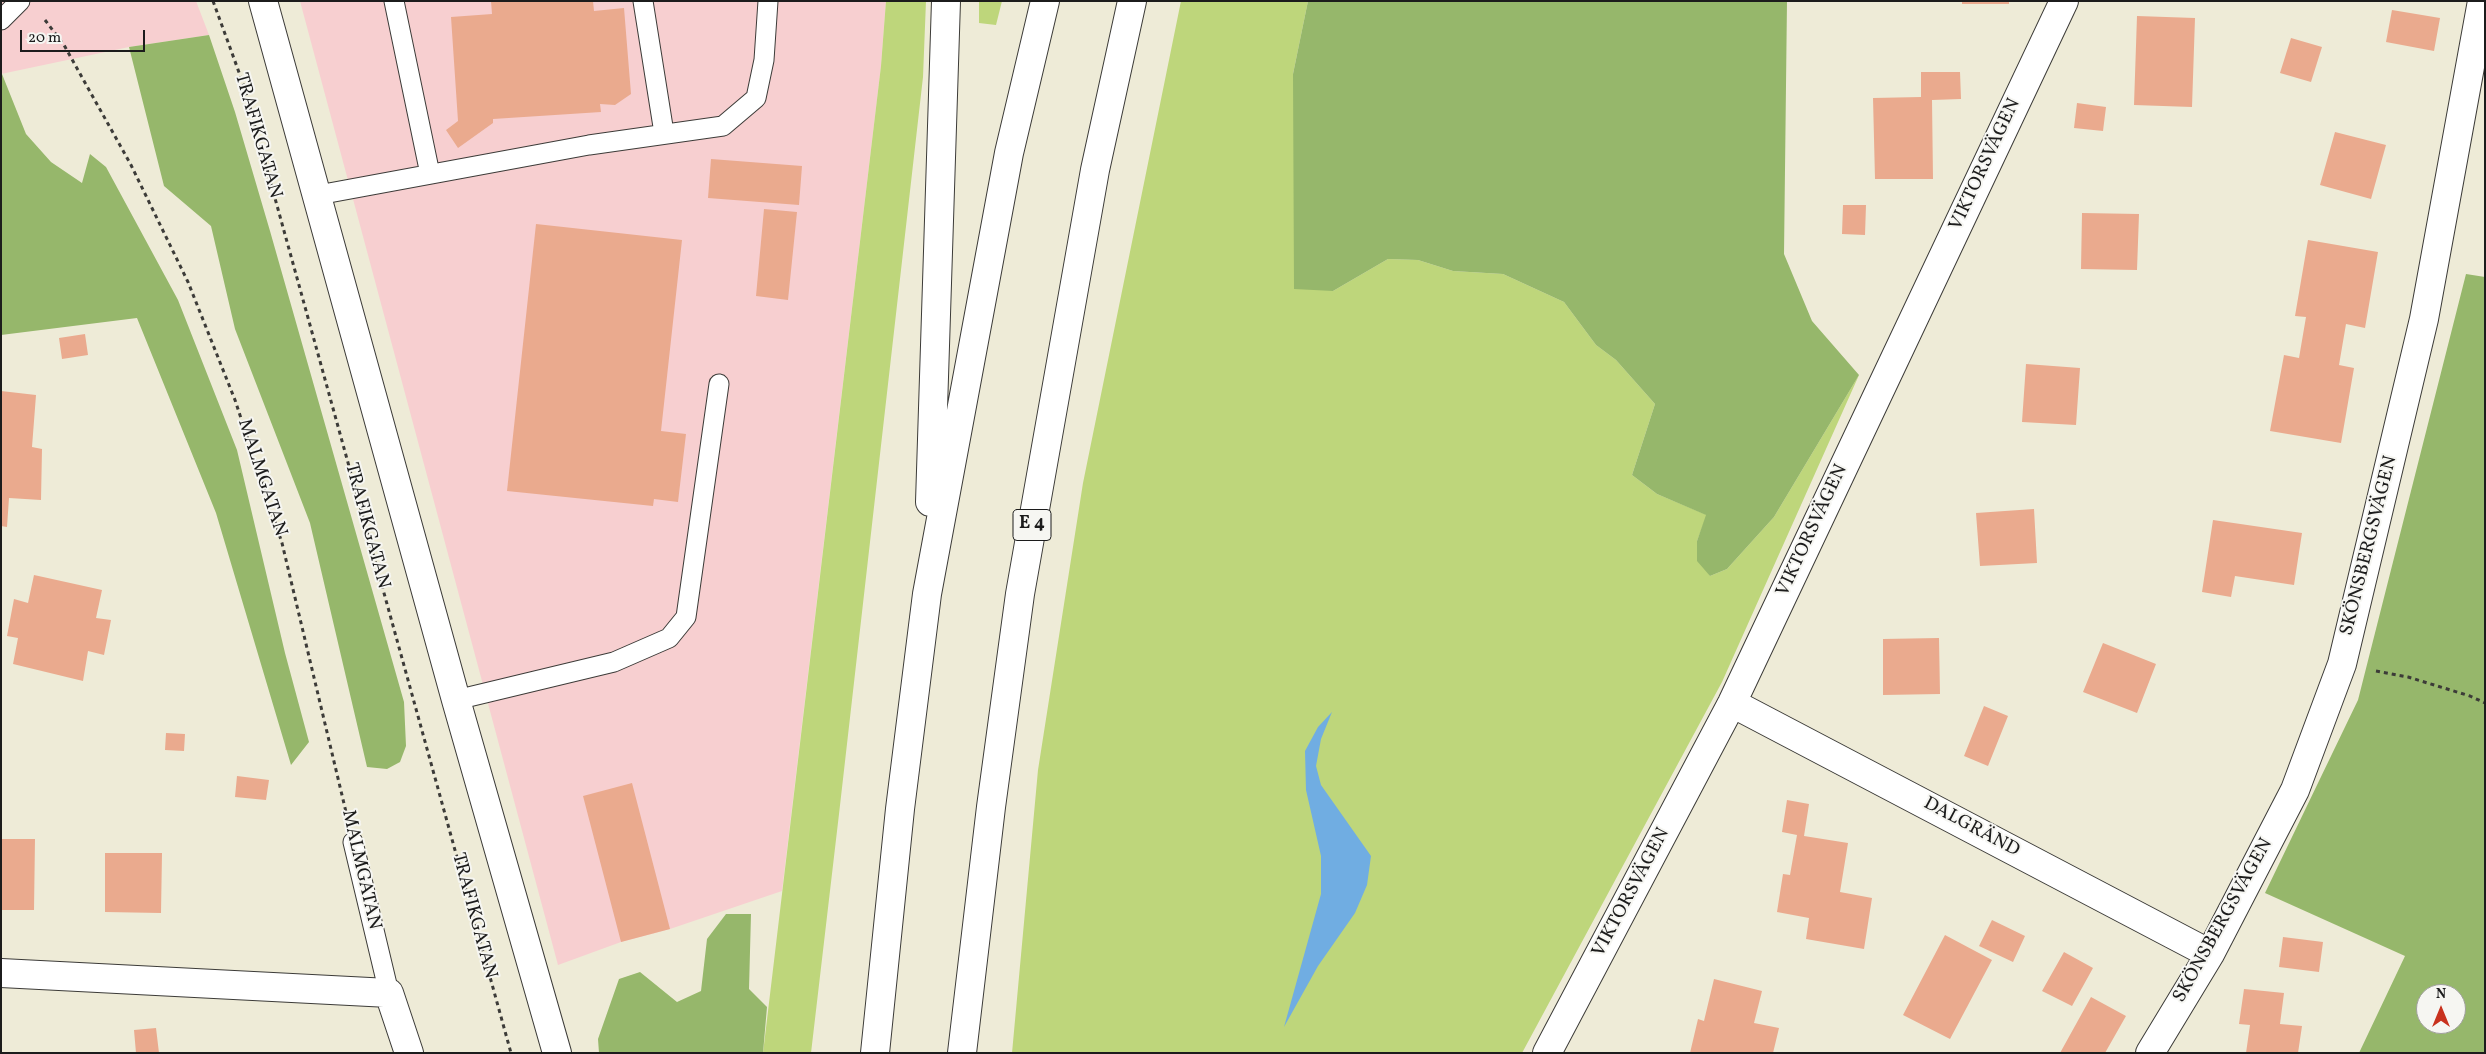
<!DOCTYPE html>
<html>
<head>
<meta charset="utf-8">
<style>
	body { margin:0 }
	#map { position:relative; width:2486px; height:1054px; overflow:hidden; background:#eeebd7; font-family:Vollkorn,serif }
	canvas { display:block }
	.frame { position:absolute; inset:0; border:2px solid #1c1c1c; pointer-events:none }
	.north { position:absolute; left:2416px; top:984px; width:50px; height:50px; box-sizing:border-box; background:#f6f6f2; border:1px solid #9f9f9c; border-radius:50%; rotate:0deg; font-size:14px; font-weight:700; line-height:20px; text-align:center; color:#1c1c1c }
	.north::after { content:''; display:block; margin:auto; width:18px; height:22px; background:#c8321e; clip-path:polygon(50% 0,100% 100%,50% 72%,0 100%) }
	.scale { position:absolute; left:20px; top:30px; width:125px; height:22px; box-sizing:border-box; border:2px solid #1c1c1c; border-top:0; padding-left:6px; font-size:15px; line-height:18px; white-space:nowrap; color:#1c1c1c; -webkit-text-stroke:4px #f6f6f2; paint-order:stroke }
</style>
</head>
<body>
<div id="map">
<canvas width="2486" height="1054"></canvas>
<div class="frame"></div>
<div class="north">N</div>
<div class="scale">20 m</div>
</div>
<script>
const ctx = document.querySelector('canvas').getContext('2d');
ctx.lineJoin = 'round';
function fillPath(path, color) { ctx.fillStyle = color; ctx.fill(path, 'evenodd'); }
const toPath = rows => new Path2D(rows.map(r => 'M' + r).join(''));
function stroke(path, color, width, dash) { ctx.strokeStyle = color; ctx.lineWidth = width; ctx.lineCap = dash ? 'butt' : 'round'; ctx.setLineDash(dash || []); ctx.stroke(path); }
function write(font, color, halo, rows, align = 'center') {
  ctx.font = font + ' Vollkorn,serif'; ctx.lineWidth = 4; ctx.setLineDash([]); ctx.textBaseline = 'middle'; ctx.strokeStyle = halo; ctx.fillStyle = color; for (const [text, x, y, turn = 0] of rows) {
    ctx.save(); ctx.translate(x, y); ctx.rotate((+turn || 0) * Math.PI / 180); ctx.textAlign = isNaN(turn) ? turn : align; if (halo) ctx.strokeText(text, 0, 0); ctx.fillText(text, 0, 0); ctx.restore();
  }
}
fillPath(toPath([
	[1,1,196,1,209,35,129,47,1,74],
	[300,1,886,1,881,66,782,891,670,929,621,942,558,965]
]), '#f7cfd0');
fillPath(toPath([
	[886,1,926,1,923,77,839,814,811,1053,763,1053,881,66],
	[979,1,1002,1,996,25,979,23],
	[1181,1,1308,1,1293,74,1333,291,1388,259,1418,260,1453,271,1503,274,1564,302,1596,345,1616,360,1655,404,1632,475,1657,494,1707,515,1697,541,1710,576,1727,569,1774,517,1859,375,1722,682,1522,1053,1012,1053,1038,770,1083,483]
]), '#bed67b');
fillPath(toPath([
	[1308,1,1787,1,1784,254,1812,321,1859,375,1774,517,1727,569,1710,576,1697,561,1697,541,1706,515,1657,494,1632,475,1655,404,1616,360,1596,345,1564,302,1503,274,1453,271,1418,260,1388,259,1333,291,1294,289,1293,74],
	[209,35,235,112,270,231,404,702,406,746,400,762,387,769,367,767,310,523,235,329,211,226,164,186,129,47],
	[2,74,26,134,51,162,82,183,90,154,106,167,178,300,237,450,285,653,309,742,291,765,216,513,137,318,1,335],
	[2466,274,2485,277,2485,1053,2359,1053,2405,956,2265,893,2358,700],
	[2426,994,2456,994,2456,1024,2426,1024],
	[726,914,751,914,749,989,767,1007,763,1053,599,1053,598,1039,619,979,640,972,677,1002,701,991,707,939]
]), '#96b76b');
fillPath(toPath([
	[1332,712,1321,739,1316,766,1321,785,1371,856,1367,885,1355,913,1318,966,1284,1027,1321,894,1321,856,1306,790,1305,751,1318,727]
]), '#70ade2');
fillPath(toPath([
	[491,1,593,1,594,11,624,8,631,94,615,105,600,104,601,112,493,119,493,123,458,148,446,130,458,121,451,17,492,14],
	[1962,1,2009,1,2009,4,1962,4],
	[2392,10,2440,18,2434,51,2386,42],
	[2137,16,2195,18,2192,107,2134,105],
	[2291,38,2322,47,2311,82,2280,73],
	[1921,72,1960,72,1961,99,1932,100,1933,179,1875,179,1873,98,1921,97],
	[2077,103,2106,107,2103,131,2074,128],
	[2335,132,2386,145,2371,199,2320,185],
	[711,159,802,166,799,205,708,198],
	[1843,205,1866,205,1865,235,1842,234],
	[764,209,797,212,788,300,756,296],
	[2082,213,2139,214,2137,270,2081,269],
	[536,224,682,240,661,431,686,434,678,502,654,499,653,506,507,491],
	[2308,240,2378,252,2365,328,2346,324,2339,365,2354,368,2341,443,2270,431,2284,355,2299,358,2306,317,2295,316],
	[85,334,88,355,62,359,59,338],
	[2026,364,2080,368,2076,425,2022,422],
	[1,391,36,395,32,447,42,449,41,500,9,498,7,527,1,526],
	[2034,509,2037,563,1980,566,1976,513],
	[2213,520,2302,533,2294,585,2235,576,2231,597,2202,592],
	[34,575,102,590,96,618,111,620,104,655,88,651,83,681,13,664,18,638,7,636,14,599,28,603],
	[1939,638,1940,694,1883,695,1883,639],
	[2103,643,2156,664,2137,713,2083,692],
	[1984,706,2008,716,1988,766,1964,756],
	[166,733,185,734,184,751,165,750],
	[237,776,269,780,266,800,235,797],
	[632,783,670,929,621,942,583,796],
	[1787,800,1809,804,1804,836,1848,843,1840,892,1872,898,1864,949,1806,939,1809,918,1777,912,1783,874,1790,875,1797,835,1782,832],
	[1,839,35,839,34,910,1,910],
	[105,853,162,853,161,913,105,912],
	[1992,920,2025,936,2013,962,1979,946],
	[1945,935,1992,960,1950,1039,1903,1015],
	[2283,937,2323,942,2319,972,2279,967],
	[2064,952,2093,968,2072,1006,2042,991],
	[1714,979,1762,991,1754,1023,1779,1028,1773,1053,1690,1053,1698,1019,1704,1021],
	[2244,989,2284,993,2280,1024,2302,1026,2298,1053,2246,1053,2250,1025,2239,1024],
	[2091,997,2126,1016,2105,1053,2060,1053],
	[156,1028,159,1053,136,1053,134,1030]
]), '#eaaa8e');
const service = toPath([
	[394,1,430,174],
	[643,1,664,133],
	[1,20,20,1],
	[318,195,589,145,723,126,756,98,764,60,768,1],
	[456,700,614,662,669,638,686,617,719,384],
	[353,842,389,993]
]);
const minor = toPath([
	[1732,703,2210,954],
	[1,973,389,993,409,1053],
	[1547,1053,1732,703,2064,1],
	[2150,1053,2210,954,2295,790,2342,664,2424,319,2482,1]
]);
const secondary = toPath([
	[263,1,456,700,557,1053]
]);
const motorway = toPath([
	[930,502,946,1],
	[875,1053,900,809,927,594,1009,153,1045,1],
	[962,1053,991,807,1020,594,1095,170,1132,1]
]);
stroke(service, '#3c3b38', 21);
stroke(minor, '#3c3b38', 30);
stroke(secondary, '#3c3b38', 30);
stroke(motorway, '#3c3b38', 30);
stroke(toPath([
	[213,1,244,86,511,1053],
	[45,20,64,45,131,165,188,282,235,400,282,543,346,812],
	[2376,671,2408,677,2470,696,2485,703]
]), '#3c3b38', 3, [4, 4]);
stroke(service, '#fff', 19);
stroke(minor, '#fff', 28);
stroke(secondary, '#fff', 28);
stroke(motorway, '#fff', 28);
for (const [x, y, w] of [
	[1032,525,38]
]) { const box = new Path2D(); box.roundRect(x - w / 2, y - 15.5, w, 31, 4); ctx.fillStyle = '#f6f6f2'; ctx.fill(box); stroke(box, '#1c1c1c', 1); }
write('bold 18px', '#1c1c1c', null, [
	["E 4",1032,525]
]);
write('19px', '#1c1c1c', '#f6f6f2', [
	["TRAFIKGATAN",257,136,74],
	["VIKTORSVÄGEN",1986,165,-65],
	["MALMGATAN",261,478,72],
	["TRAFIKGATAN",366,526,75],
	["VIKTORSVÄGEN",1813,531,-65],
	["SKÖNSBERGSVÄGEN",2370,546,-76],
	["DALGRÄND",1971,828,28],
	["MALMGATAN",360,870,77],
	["VIKTORSVÄGEN",1632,893,-62],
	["TRAFIKGATAN",473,916,75],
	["SKÖNSBERGSVÄGEN",2224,921,-61]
]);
</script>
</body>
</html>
